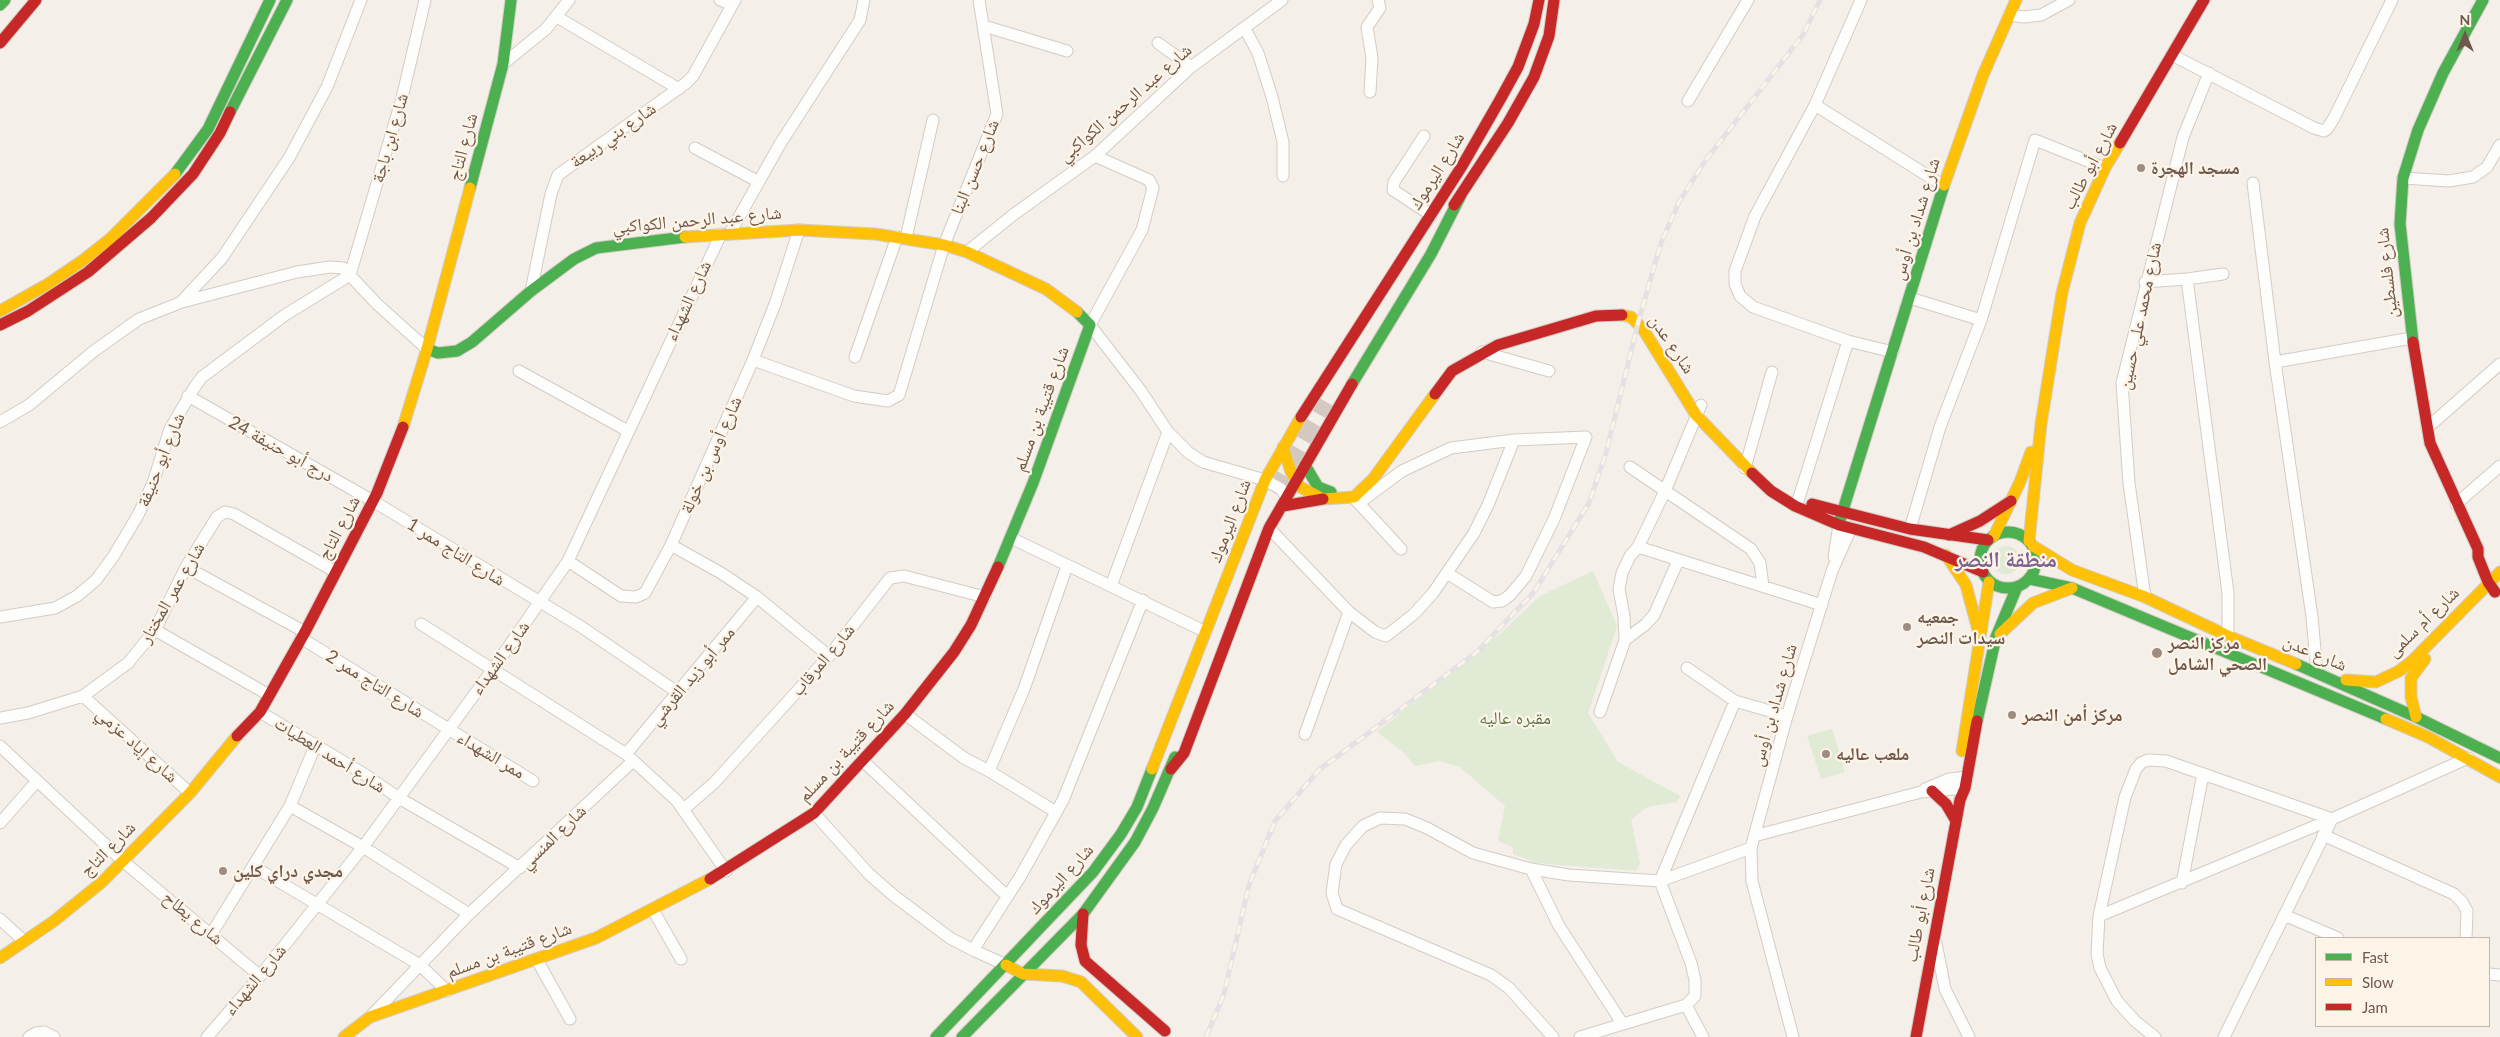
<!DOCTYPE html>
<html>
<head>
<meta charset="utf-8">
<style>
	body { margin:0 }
	#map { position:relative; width:2500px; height:1037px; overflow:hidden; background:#f4efe8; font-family:Lato,sans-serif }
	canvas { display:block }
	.legend { position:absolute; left:2315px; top:937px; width:175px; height:90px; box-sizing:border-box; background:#fdf4e8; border:1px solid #c4b5a9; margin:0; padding:6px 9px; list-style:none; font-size:15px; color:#6f574b }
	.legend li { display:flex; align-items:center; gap:10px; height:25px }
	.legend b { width:25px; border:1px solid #c4b5a9 }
	.north { position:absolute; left:2440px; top:10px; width:50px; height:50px; -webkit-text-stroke:4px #fdf4e8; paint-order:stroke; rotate:0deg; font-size:14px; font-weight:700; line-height:20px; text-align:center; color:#6f574b }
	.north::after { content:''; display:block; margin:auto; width:18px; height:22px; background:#6f574b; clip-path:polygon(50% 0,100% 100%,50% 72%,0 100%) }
</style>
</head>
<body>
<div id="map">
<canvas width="2500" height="1037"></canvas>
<ul class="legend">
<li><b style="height:6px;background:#4caf50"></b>Fast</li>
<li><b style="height:6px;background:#ffc107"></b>Slow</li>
<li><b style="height:6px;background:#c62828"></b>Jam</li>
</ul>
<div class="north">N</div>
</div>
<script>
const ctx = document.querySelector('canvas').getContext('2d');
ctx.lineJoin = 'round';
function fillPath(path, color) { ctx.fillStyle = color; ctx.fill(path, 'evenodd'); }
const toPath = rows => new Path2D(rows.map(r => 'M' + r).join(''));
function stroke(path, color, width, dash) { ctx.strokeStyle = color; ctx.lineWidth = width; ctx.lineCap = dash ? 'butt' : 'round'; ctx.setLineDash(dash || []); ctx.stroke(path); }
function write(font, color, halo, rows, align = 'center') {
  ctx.font = font + ' Lato,"Noto Naskh Arabic",sans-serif'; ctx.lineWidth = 4.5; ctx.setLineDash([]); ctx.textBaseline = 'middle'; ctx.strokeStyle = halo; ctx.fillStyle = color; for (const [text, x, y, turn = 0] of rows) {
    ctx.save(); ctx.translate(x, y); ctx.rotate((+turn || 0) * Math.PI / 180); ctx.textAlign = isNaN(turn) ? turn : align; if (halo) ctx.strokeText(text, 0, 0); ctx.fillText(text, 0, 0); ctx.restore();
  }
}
fillPath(toPath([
	'1992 560a14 14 0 1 1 28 0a14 14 0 1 1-28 0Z',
	[1593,571,1617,626,1588,713,1618,762,1680,796,1677,802,1647,807,1631,820,1640,863,1636,871,1536,863,1513,854,1513,847,1498,841,1505,806,1460,767,1439,761,1415,766,1404,753,1377,732,1500,634,1540,596],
	[1832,729,1845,772,1821,779,1807,736]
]), '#e1ead4');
stroke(toPath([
	[1275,493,1328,403]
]), '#d3c9c1', 20, [20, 10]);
const street = toPath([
	[720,0,732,5],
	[1861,0,1815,105,1755,216,1735,271,1735,284,1740,296,1753,307,1848,341,1893,352],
	[2009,15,2024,17,2041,15,2069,0],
	[557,17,679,89],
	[984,26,1067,51],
	[1245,29,1258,53,1272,97,1283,142,1283,176],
	[1158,43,1191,67],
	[2172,55,2314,128,2324,131,2327,129,2334,118,2392,0],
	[503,64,546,29,569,0],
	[1370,92,1372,58,1367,27,1380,8,1378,0],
	[1688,101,1748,0],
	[1815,105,1944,186],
	[1424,136,1394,182,1393,190,1431,215],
	[695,148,759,182],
	[1095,156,1149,180,1153,188,1142,230,1090,325,1141,391,1168,432,1189,453,1203,462,1265,480,1281,489,1287,498],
	[2403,178,2449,181,2473,177,2487,167,2500,145],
	[2253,183,2275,362,2312,617,2317,672],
	[730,233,780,144,860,20,864,0],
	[906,238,933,120],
	[967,252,1013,215,1095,156,1191,67,1282,0],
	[350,275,402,98,425,0],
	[2187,279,2223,274],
	[2145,282,2187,279,2228,593,2228,636],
	[531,291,551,194,558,175,686,83,693,76,735,0],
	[1910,298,1981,320],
	[182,301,222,258,289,158,327,87,361,0],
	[1482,352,1549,371],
	[855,357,897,237],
	[753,360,854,396,888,401,899,395,944,245,997,114,979,0],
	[2275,362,2412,338],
	[519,371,628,431],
	[188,396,373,501,580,626,677,692],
	[0,422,29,405,94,351,139,319,182,302,297,272,330,267,343,268,377,304,427,349],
	[2427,428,2500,364],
	[1630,467,1751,549,1760,563,1763,586],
	[1745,468,1772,372],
	[1354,498,1401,549],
	[1798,501,1848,341],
	[1359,503,1402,471,1451,448,1514,440,1586,437,1554,519,1526,576,1510,595,1502,601,1493,602,1447,573],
	[2456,504,2500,466],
	[1269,528,1349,612,1375,632,1386,636,1414,614,1433,593,1474,533,1488,505,1514,440],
	[1910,529,1940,427,1981,320,2035,140,2105,168],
	[1011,538,1206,632],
	[671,545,721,573,757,597,829,656],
	[1638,547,1822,605],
	[1834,557,1839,525],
	[568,561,621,596,636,597,645,593,671,545,753,360,775,304,799,230],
	[186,567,305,632],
	[1111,586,1168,432],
	[2145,597,2129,483,2122,383,2183,137,2209,73],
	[0,617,55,608,77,596,96,580,113,557,138,515,153,483,170,429,194,388,202,377,285,315,350,275],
	[421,624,626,754,677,801,726,871],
	[155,630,269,695],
	[301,638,533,781],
	[1625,640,1646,624,1654,615,1678,561],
	[1687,668,1735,701,1787,716],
	[83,696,190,793],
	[260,712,364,774,399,798,520,868],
	[1600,712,1625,640,1624,616,1619,589,1622,573,1630,556,1638,547,1665,491,1701,405],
	[905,714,964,758,989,771,1024,689,1067,566],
	[0,718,28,713,83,696,128,663,155,630,186,567,217,517,225,512,234,514,336,572],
	[1305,734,1349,612],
	[0,746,124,862,260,976],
	[626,754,757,597],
	[863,761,1007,896],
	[989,771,1056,812],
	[1925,789,1949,779,1967,777],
	[290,806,363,847,469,914],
	[684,809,714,783,829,656,890,578,904,576,985,597],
	[814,813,869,874,893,895,950,938,973,950],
	[0,823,37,781],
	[2323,835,2454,894,2462,902,2467,911,2466,938],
	[1754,836,1921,792,1965,788],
	[254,867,420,965,447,991],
	[1531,869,1559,926,1622,1023],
	[2182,883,2203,774],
	[653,910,681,959],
	[2284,915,2338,938],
	[2099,916,2332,819],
	[0,919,24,941],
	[212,933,290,806,316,744],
	[1936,943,1945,989,1969,1037],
	[537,960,570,1019],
	[1006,965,973,950,1020,877,1063,800,1143,600],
	[2489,974,2500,975],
	[1686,1005,1703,1037],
	[371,1016,469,914,633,761],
	[29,1037,36,1033,44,1032,54,1037],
	[207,1037,260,976,363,847,493,669,568,561,721,234],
	[1553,1037,1509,988,1491,975,1337,909,1332,893,1336,864,1346,845,1363,826,1380,818,1405,819,1427,828,1473,853,1531,869,1569,875,1660,881,1751,848],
	[1580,1037,1686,1005,1695,996,1695,980,1691,963,1660,881,1735,701],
	[1793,1037,1752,881,1751,848,1787,716,1832,571,1851,528],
	[2155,1037,2135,1021,2117,1001,2100,968,2097,954,2099,916,2125,797,2136,769,2141,763,2148,760,2166,761,2332,819],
	[2224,1037,2332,819,2468,758]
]);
const fast = toPath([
	[0,5,5,0],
	[230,112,287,0],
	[175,174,208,129,270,0],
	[470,188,503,64,511,0],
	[2413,342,2400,224,2403,178,2418,130,2443,73,2483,0],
	[427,349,438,353,457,351,472,342,531,291,574,259,596,248,685,237],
	[1352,384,1431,254,1461,195],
	[1305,465,1318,487,1331,492],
	[1839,523,1944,185],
	'1980 560a28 28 0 1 1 56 0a28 28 0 1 1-56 0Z',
	[998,567,1033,483,1090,325,1077,312],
	[2030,579,2072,588,2386,719],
	[2296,664,2416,717,2500,758],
	[1977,721,1996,637,2017,587],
	[936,1037,1093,872,1121,834,1137,807,1152,769],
	[962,1037,1083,914,1135,842,1153,808,1175,757]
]);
const slow = toPath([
	[1944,185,1983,75,2016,0],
	[685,237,799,230,875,234,944,245,967,252,1046,289,1077,312],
	[0,311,48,284,82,261,111,238,175,174],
	[1622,315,1631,317,1643,329,1696,415,1752,473],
	[403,427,427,349,470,188],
	[1283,447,1291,472,1300,487,1323,499,1354,497,1373,479,1435,394],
	[1994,536,2020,482,2031,452],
	[2029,541,2041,424,2062,293,2080,223,2105,168,2120,143],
	[2033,546,2072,570,2145,597,2228,636,2296,664],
	[1946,555,1966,585,1978,630],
	[2000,634,2033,603,2072,588],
	[2346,680,2376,682,2399,671,2411,662,2500,572],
	[2416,717,2411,697,2411,678,2425,659],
	[2386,719,2428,737,2500,777],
	[1962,751,1989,582],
	[1152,769,1265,480,1301,417],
	[0,958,54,921,102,882,190,793,237,736],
	[1006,965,1023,974,1062,976,1081,982,1137,1037],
	[344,1037,370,1017,596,938,710,879]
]);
const jam = toPath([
	[0,43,36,0],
	[2120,143,2204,0],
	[1454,205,1508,123,1534,77,1549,36,1554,0],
	[0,325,28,311,88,272,151,218,193,174,220,133,230,112],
	[2413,342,2430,443,2478,549,2478,557,2488,582,2495,592],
	[1435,394,1452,371,1498,345,1596,316,1622,315],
	[1301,417,1462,166,1501,98,1518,67,1534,24,1539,0],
	[1752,473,1771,491,1795,506,1839,525,1924,547,1983,572],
	[1812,504,1910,529,1988,540],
	[1283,506,1323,499],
	[1949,535,1980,521,2011,501],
	[237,736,260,712,305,632,377,493,403,427],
	[1171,769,1184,753,1269,528,1352,384],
	[1932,791,1946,804,1956,821],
	[710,879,814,813,905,714,954,652,971,625,998,567],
	[1083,914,1081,945,1085,961,1165,1031],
	[1916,1037,1960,800,1965,788,1977,721]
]);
stroke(street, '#d2ccc5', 13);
stroke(fast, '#d3cbc4', 13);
stroke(slow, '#d3cbc4', 13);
stroke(jam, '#d3cbc4', 13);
stroke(street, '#fdfdfc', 11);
stroke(fast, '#4caf50', 11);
stroke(slow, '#ffc107', 11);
stroke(jam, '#c62828', 11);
const rail = toPath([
	[1206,1037,1224,994,1249,885,1275,821,1319,770,1477,652,1534,592,1589,503,1606,453,1638,323,1661,243,1679,202,1705,161,1803,35,1820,0]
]);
stroke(rail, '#e3e1e3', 5);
stroke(rail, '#fdf4e8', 3, [9]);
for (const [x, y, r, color] of [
	[2141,168,5,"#9e8c82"],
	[1907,627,5,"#9e8c82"],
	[2157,653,6,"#9e8c82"],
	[2012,715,5,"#9e8c82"],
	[1826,754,5,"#9e8c82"],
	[223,871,5,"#9e8c82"]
]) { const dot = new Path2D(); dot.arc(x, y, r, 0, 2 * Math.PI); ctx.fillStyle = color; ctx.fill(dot); stroke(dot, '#fdf4e8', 2); }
write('18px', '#6f574b', '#fdf4e8', [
	["شارع عبد الرحمن الكواكبي",1125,103,-41],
	["شارع بني ربيعة",613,135,-35],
	["شارع ابن باجة",390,138,-74],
	["شارع التاج",463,147,-75],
	["شارع أبو طالب",2090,166,-62],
	["شارع حسن البنا",975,167,-68],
	["شارع اليرموك",1437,171,-58],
	["شارع شداد بن أوس",1916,219,-73],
	["شارع عبد الرحمن الكواكبي",697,220,-5],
	["شارع فلسطين",2387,273,-96],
	["شارع الشهداء",688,301,-65],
	["شارع محمد علي حسين",2140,316,-78],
	["شارع عدن",1672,344,56],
	["شارع قتيبة بن مسلم",1041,409,-70],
	["درج أبو حنيفة 24",281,449,29],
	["شارع أوس بن خولة",711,455,-66],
	["شارع أبو حنيفة",161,460,-68],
	["شارع اليرموك",1230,521,-69],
	["شارع التاج",339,528,-62],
	["شارع التاج ممر 1",456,552,32],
	["شارع عمر المختار",172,593,-60],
	["شارع أم سلمى",2423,622,-44],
	["شارع عدن",2315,653,23],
	["شارع الشهداء",500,658,-54],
	["شارع المرقاب",823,660,-50],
	["ممر أبو زيد القرشي",692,676,-50],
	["شارع التاج ممر 2",375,684,32],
	["شارع شداد بن أوس",1774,705,-74],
	["شارع إياد عزمي",137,745,42],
	["شارع قتيبة بن مسلم",846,751,-47],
	["شارع أحمد العطيات",330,755,32],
	["ممر الشهداء",491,755,31],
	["شارع المنسي",553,837,-44],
	["شارع التاج",108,849,-45],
	["شارع اليرموك",1061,879,-48],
	["شارع أبو طالب",1920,915,-79],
	["شارع يطاح",193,918,40],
	["شارع قتيبة بن مسلم",509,950,-20],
	["شارع الشهداء",255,980,-50]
]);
write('bold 18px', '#6f574b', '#fdf4e8', [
	["مسجد الهجرة",2151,168],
	["جمعيه",1917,617],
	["سيدات النصر",1917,638],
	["مركز النصر",2168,643],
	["الصحي الشامل",2168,664],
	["مركز أمن النصر",2022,715],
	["ملعب عاليه",1836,754],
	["مجدي دراي كلين",233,871]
], 'left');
write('18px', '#577a47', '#fdf4e8', [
	["مقبره عاليه",1515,718]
]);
write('bold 22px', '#7c638c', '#fdf4e8', [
	["منطقة النصر",2006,560]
]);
</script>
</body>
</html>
